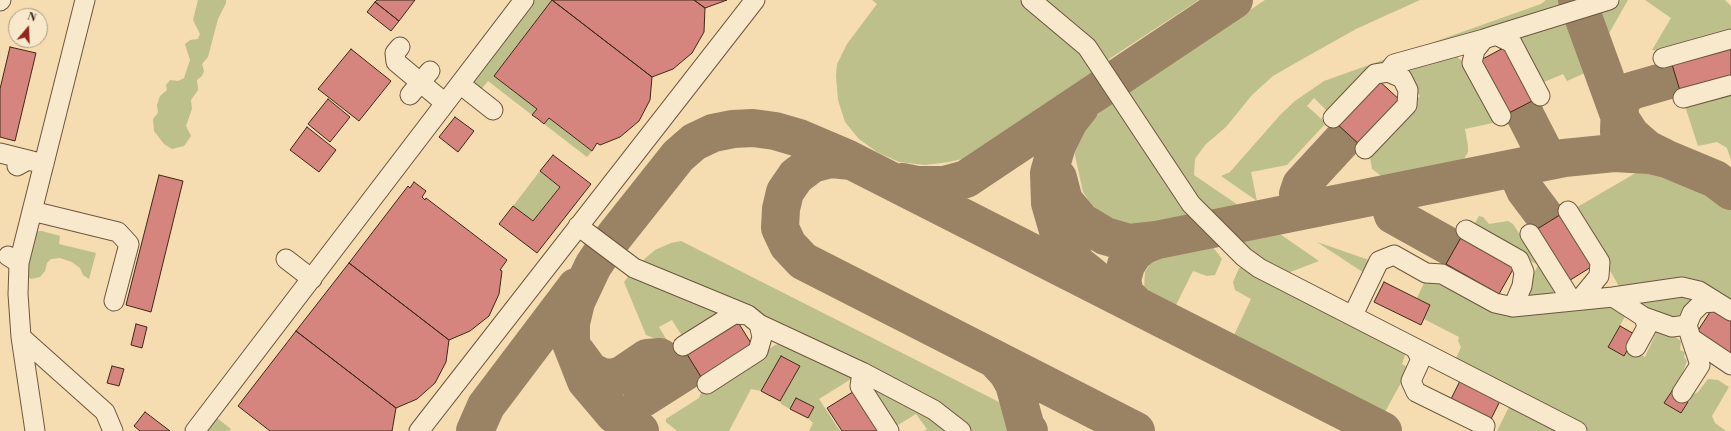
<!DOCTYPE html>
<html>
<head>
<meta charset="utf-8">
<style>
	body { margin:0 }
	#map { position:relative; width:1731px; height:431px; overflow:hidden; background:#f5dcb1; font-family:"Libre Bodoni",serif }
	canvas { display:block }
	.north { position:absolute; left:8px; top:8px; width:40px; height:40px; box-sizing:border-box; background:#f8e8cc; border:1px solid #ae9c84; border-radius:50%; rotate:19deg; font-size:11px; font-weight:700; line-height:16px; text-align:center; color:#3f2918 }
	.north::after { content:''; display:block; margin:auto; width:14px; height:18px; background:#8f2418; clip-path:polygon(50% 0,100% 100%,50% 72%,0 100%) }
</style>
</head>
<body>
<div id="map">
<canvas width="1731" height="431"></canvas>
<div class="north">N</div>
</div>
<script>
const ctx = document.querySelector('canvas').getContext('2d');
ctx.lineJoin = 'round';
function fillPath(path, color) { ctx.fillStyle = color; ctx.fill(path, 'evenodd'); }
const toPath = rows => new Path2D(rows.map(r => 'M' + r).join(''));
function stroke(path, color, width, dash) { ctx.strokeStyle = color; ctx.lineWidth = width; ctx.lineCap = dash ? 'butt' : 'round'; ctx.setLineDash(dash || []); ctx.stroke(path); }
fillPath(toPath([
	[198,0,226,0,226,3,218,19,208,57,202,64,204,71,202,76,197,80,198,90,191,100,192,109,186,126,191,136,184,146,172,149,164,144,154,131,153,119,158,113,157,105,160,96,167,90,166,85,170,80,178,81,184,78,190,60,185,44,190,40,198,39,200,34,193,20],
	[534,0,552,0,494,76,537,109,532,115,488,81,479,92,471,81],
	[872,0,1020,0,1072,41,1097,69,962,159,949,162,925,165,899,162,877,152,859,139,845,122,838,100,836,76,837,64,847,44,877,4],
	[1040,0,1199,0,1106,61],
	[1265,0,1420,0,1356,29,1299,61,1273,76,1252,95,1226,127,1205,145,1195,159,1194,175,1241,207,1213,212,1196,201,1124,94],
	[1546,0,1561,0,1565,9,1392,60,1330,114,1314,98,1307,106,1326,123,1287,165,1251,172,1257,201,1221,176,1230,172,1281,114,1295,101,1324,81,1541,4],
	[1621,0,1628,0,1608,35,1598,10,1602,6],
	[1645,0,1725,0,1731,6,1731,34,1657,51,1652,50,1671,18],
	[1567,17,1586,70,1585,73,1567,81,1563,74,1537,85,1514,39],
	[1455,51,1459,59,1467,62,1497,122,1465,129,1468,146,1468,152,1463,161,1384,178,1372,169,1369,151,1420,96,1400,70],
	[1731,89,1731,160,1727,148,1717,142,1698,146,1684,103],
	[1114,101,1191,216,1150,225,1130,225,1102,215,1089,201,1083,192,1074,151,1085,130,1098,114],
	[549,118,592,151,587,157,544,124],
	[540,171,560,187,533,221,513,206],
	[1639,171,1671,177,1685,183,1713,197,1731,210,1731,305,1704,287,1620,288,1574,209],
	[1479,216,1483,217,1489,224,1508,221,1513,224,1553,285,1554,291,1551,296,1527,301,1525,293,1538,265,1472,228],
	[37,231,42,231,60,236,59,244,96,253,89,279,83,275,80,268,72,262,60,258,51,259,47,263,45,271,40,277,31,279,26,276,33,235],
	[1277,232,1319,261,1285,274,1260,261,1241,241],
	[681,241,1001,403,1011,431,969,431,641,262,655,250,671,243],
	[1317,242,1372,261,1364,273],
	[1212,246,1222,259,1215,275,1207,276,1193,271,1176,305,1144,290,1145,272,1153,259,1160,256],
	[1247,267,1407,349,1402,364,1409,368,1385,412,1234,335,1251,299,1235,290,1233,282,1239,268],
	[632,272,729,312,684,339,672,320,659,327,669,344,646,335,624,282],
	[1434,277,1497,308,1608,301,1626,315,1608,346,1624,356,1628,349,1645,357,1657,331,1673,335,1681,341,1680,350,1685,352,1684,357,1687,361,1679,383,1677,394,1671,391,1664,403,1681,413,1688,402,1684,399,1698,392,1708,379,1718,380,1729,387,1712,416,1715,423,1726,431,1588,431,1454,363,1461,347,1458,341,1459,337,1424,319,1430,305,1417,298,1424,283],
	[1674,292,1702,298,1676,322,1630,300],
	[783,343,856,376,819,399,840,431,809,431,813,423,808,418,814,407,796,398,790,409,781,404,780,401,800,366,781,356,761,391,751,389,729,431,677,431,666,422,666,419,699,398,701,393,775,345],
	[869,382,953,431,924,431,927,429,916,414,893,428],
	[1511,403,1567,431,1497,431],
	[217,418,231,429,229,431,206,431]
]), '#bdc08a');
stroke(toPath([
	[1577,0,1620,118,1631,135,1647,149,1667,159],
	[1080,107,1069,121,1057,145,1049,173,1050,203,1059,234,1077,264,1092,276],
	[1521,107,1542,148,1538,160,1523,172,1521,181,1525,190,1549,222],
	[1619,132,1620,105,1624,97,1631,91,1676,78],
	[852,161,831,159,812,164,796,176,785,192,781,209,780,228,788,245,803,261,1136,431],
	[1058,178,1064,201,1082,222,1105,236,1129,243,1157,240],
	[902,182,917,185,944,185,966,179,1234,0],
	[1402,191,1392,197,1390,206,1393,215,1454,249],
	[1317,208,1307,207,1301,202,1298,194,1301,185,1348,134],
	[1136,305,1125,294,1122,280,1126,265,1134,253,1144,245,1157,240,1564,158,1614,153,1650,155,1667,159,1715,179,1731,191],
	[576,352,590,371,602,377,612,378,622,375,647,358,660,357,666,361,671,373,668,380,642,399,694,366],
	[995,359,1007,372,1014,384,1026,428,1029,431],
	[475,431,486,406,576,287],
	[640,431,614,414,586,381,571,343,571,323,576,302,593,266,605,248,678,156,694,142,713,133,733,129,753,128,775,131,799,138,846,158,1383,431]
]), '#9a8264', 38);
const building = toPath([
	[377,0,415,0,399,21,375,2,377,0],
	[552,0,694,0,705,8,704,32,692,53,673,69,652,77,552,0],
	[552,0,652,77,650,100,639,121,620,137,600,145,597,143,592,151,549,118,544,124,538,119,532,115,537,109,494,76,552,0],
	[694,0,727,0,705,8,694,0],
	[375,2,399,21,391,31,367,12,375,2],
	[1731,44,1731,80,1681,94,1671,61,1731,44],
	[1507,46,1536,99,1505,115,1477,62,1507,46],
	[10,47,36,53,15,141,0,137,0,89,10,47],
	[351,49,391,81,359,121,318,89,351,49],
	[1377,79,1402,102,1361,146,1336,123,1377,79],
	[328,99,350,117,330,142,308,124,328,99],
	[455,117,474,131,458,152,439,137,455,117],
	[307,127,336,150,319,172,290,150,307,127],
	[553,155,591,184,537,253,499,224,513,206,533,221,560,187,540,171,553,155],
	[159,175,183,181,151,312,126,305,159,175],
	[414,182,426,191,422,197,425,200,426,198,507,260,500,270,502,271,499,294,489,316,470,331,449,340,349,263,408,186,410,188,414,182],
	[1563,213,1596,264,1567,282,1534,231,1563,213],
	[1463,234,1516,264,1499,294,1446,264,1463,234],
	[349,263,449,340,446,362,435,383,417,399,396,408,296,331,349,263],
	[1384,282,1430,305,1421,325,1374,302,1384,282],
	[1714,306,1731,317,1731,359,1695,335,1714,306],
	[736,319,754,348,703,380,685,351,736,319],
	[136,324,147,327,142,348,131,345,136,324],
	[1620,326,1636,335,1624,356,1608,347,1620,326],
	[296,331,396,408,392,431,270,431,238,406,296,331],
	[781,356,800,366,780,401,761,391,781,356],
	[112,366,124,369,119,386,107,383,112,366],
	[1460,381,1500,401,1491,419,1451,399,1460,381],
	[856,390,882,431,842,431,827,408,856,390],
	[1672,391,1688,402,1681,413,1664,403,1672,391],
	[796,398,814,407,808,418,790,409,796,398],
	[145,412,170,431,140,431,134,426,145,412]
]);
fillPath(building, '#d5857d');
stroke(building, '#3f2918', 1);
const minor = toPath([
	[1031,0,1087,47,1191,204,1244,257,1259,268,1415,348,1421,359,1411,381,1416,392,1485,426],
	[0,1,1,0],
	[1496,35,1609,0],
	[400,47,395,53,396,62,445,103],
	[1663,58,1731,39],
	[1388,72,1394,64,1484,39],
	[460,84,493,110],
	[410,95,430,71],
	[1683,98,1731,85],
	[1501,116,1472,63,1475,50,1484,39,1496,35,1512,43,1540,96],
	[1333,118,1375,74,1388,72,1402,78,1408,90,1407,105,1365,149],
	[0,153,28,160],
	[17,166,28,160,44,164],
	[32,211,118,232,129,244,114,301],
	[1568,211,1600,262,1599,276,1580,299],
	[578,226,634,268,748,315],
	[1466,230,1519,260,1524,272,1522,286,1513,307],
	[1530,234,1572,301],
	[8,256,19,263,85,0],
	[286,259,312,279],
	[19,263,18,294,21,337,35,431],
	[1613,297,1644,317,1647,327,1636,347],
	[1716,302,1702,303,1692,313,1687,325,1691,338,1731,365],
	[1353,315,1379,261,1394,255,1426,273,1442,274,1495,303,1513,307,1613,297,1682,287,1699,291,1731,311],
	[1644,317,1672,327,1687,325],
	[759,324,862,372,934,410,961,431],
	[21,337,105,412,113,431],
	[683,346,734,314,748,315,759,324,762,337,758,351,707,384],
	[1415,348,1577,431],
	[862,372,860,386,889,431],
	[1682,393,1700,365,1691,338],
	[195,431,524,0],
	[419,431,755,0]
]);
stroke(minor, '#6c563e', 21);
stroke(minor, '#f8e8cc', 19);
</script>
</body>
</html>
